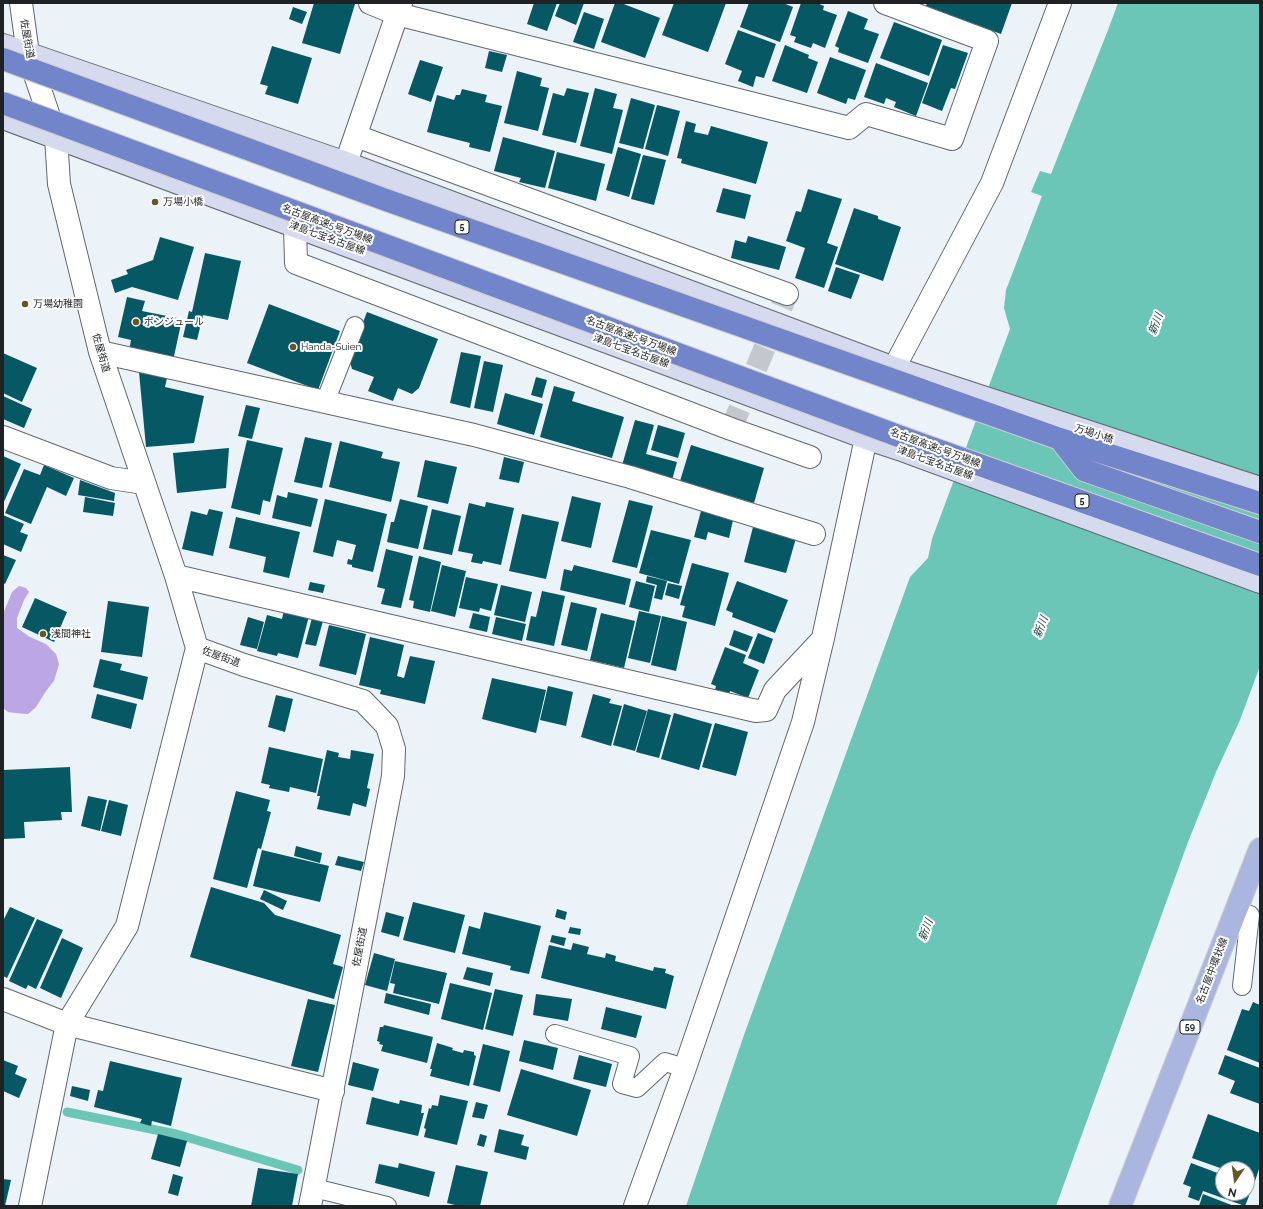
<!DOCTYPE html>
<html>
<head>
<meta charset="utf-8">
<style>
	body { margin:0 }
	#map { position:relative; width:1263px; height:1209px; overflow:hidden; background:#ebf2f8; font-family:Raleway,sans-serif }
	canvas { display:block }
	.frame { position:absolute; inset:0; border:4px solid #1f2224; pointer-events:none }
	.north { position:absolute; left:1215px; top:1161px; width:40px; height:40px; box-sizing:border-box; background:#fefefe; border:1px solid #a5a6a7; border-radius:50%; rotate:193deg; font-size:11px; font-weight:700; line-height:16px; text-align:center; color:#1f2224 }
	.north::after { content:''; display:block; margin:auto; width:14px; height:18px; background:#675623; clip-path:polygon(50% 0,100% 100%,50% 72%,0 100%) }
</style>
</head>
<body>
<div id="map">
<canvas width="1263" height="1209"></canvas>
<div class="frame"></div>
<div class="north">N</div>
</div>
<script>
const ctx = document.querySelector('canvas').getContext('2d');
ctx.lineJoin = 'round';
function fillPath(path, color) { ctx.fillStyle = color; ctx.fill(path, 'evenodd'); }
const toPath = rows => new Path2D(rows.map(r => 'M' + r).join(''));
function stroke(path, color, width, dash) { ctx.strokeStyle = color; ctx.lineWidth = width; ctx.lineCap = dash ? 'butt' : 'round'; ctx.setLineDash(dash || []); ctx.stroke(path); }
function write(font, color, halo, rows, align = 'center') {
  ctx.font = font + ' Raleway,"Noto Sans JP",sans-serif'; ctx.lineWidth = 4; ctx.setLineDash([]); ctx.textBaseline = 'middle'; ctx.strokeStyle = halo; ctx.fillStyle = color; for (const [text, x, y, turn = 0] of rows) {
    ctx.save(); ctx.translate(x, y); ctx.rotate((+turn || 0) * Math.PI / 180); ctx.textAlign = isNaN(turn) ? turn : align; if (halo) ctx.strokeText(text, 0, 0); ctx.fillText(text, 0, 0); ctx.restore();
  }
}
fillPath(toPath([
	[19,586,26,588,29,592,24,600,17,618,17,628,30,637,46,644,56,654,59,664,54,681,46,691,36,707,28,714,15,713,8,712,3,708,3,614,12,592]
]), '#bda6e4');
fillPath(toPath([
	[1118,3,1260,3,1260,666,1240,720,1216,772,1188,842,1056,1206,686,1206,744,1035,910,577,928,558,932,539,1010,329,1004,308,1006,290,1042,196,1031,192,1040,171,1051,174,1108,30]
]), '#6cc6b7');
stroke(toPath([
	[67,1112,176,1134,298,1170]
]), '#6cc6b7', 9);
fillPath(toPath([
	[314,3,355,4,340,54,302,43],
	[534,3,557,3,547,31,527,24],
	[560,3,584,3,576,25,555,16],
	[615,3,621,3,660,18,645,58,601,42],
	[674,3,726,3,708,52,662,35],
	[749,3,783,3,793,7,780,42,740,27],
	[801,3,817,3,824,6,823,10,837,15,825,48,813,43,811,48,794,42,796,37,790,35],
	[927,3,1012,3,1001,34,926,6],
	[293,7,307,12,302,24,289,19],
	[848,11,868,19,864,29,879,34,868,63,838,52,839,48,835,46],
	[584,12,604,19,594,49,573,42],
	[894,22,942,40,929,76,880,58],
	[738,30,776,44,764,78,756,76,753,87,738,81,742,71,725,64],
	[785,45,809,55,808,58,818,62,807,93,772,81],
	[943,45,968,53,955,89,951,88,942,111,922,103],
	[272,46,312,58,298,104,265,94,268,86,260,84],
	[489,51,507,55,502,72,485,68],
	[830,57,866,70,855,100,848,98,846,104,817,93],
	[420,60,443,67,431,102,408,94],
	[876,63,928,83,916,116,894,107,896,102,886,98,884,104,864,97],
	[517,71,542,78,540,86,549,88,538,131,504,123],
	[567,88,589,93,576,143,542,135,553,93,564,96],
	[595,88,617,94,613,108,623,110,612,154,580,146],
	[462,89,487,95,485,102,502,106,490,152,469,147,470,143,427,132,437,95,454,100,456,95,460,95],
	[631,98,655,105,643,149,619,143],
	[657,105,680,111,668,156,645,149],
	[686,121,696,124,694,132,708,135,711,126,768,142,756,184,681,163,682,159,677,158],
	[503,137,555,151,545,188,519,182,521,178,494,171],
	[618,147,641,154,629,197,606,190],
	[557,152,605,164,596,201,548,188],
	[643,155,666,160,654,205,631,199],
	[723,188,751,195,745,219,716,212],
	[808,189,842,199,827,243,838,247,824,288,795,278,805,248,786,241,796,211,801,212],
	[854,208,878,216,878,219,901,227,883,281,835,264],
	[748,236,786,247,779,270,731,258,735,240,746,243],
	[160,237,194,247,178,300,132,287,115,293,111,280,128,274,126,270,153,260],
	[205,253,241,261,228,320,203,315,197,340,183,337,189,311,192,312],
	[836,267,860,275,851,299,828,291],
	[127,297,145,301,142,311,182,319,173,361,129,351,131,340,118,337],
	[269,304,340,331,318,390,247,363],
	[367,312,438,339,419,388,412,394,398,388,393,401,368,391,374,377,352,369,349,358],
	[461,352,481,356,470,408,450,403],
	[3,353,37,368,22,402,3,393],
	[484,361,503,365,493,412,474,408],
	[139,372,167,378,165,387,204,396,194,443,146,447],
	[536,377,547,380,542,398,531,395],
	[554,386,575,392,572,401,624,417,612,458,540,437],
	[505,393,543,404,534,435,497,424],
	[3,396,32,409,24,428,3,419],
	[246,405,260,408,252,439,238,436],
	[635,420,654,425,646,454,677,462,671,484,621,469],
	[658,425,685,433,678,458,651,450],
	[305,437,332,443,322,488,294,482],
	[247,440,283,448,270,502,263,500,260,515,231,508],
	[340,441,383,452,381,458,400,462,391,502,329,487],
	[691,445,764,468,754,503,680,481],
	[229,448,226,488,177,493,173,453],
	[3,456,21,464,3,504],
	[504,457,524,462,519,483,499,479],
	[425,460,457,467,448,504,417,497],
	[44,465,74,478,66,496,47,487,31,524,5,513,24,469,40,475],
	[80,480,115,493,114,501,78,495],
	[288,492,318,499,311,527,272,518,277,495,287,498],
	[572,496,601,503,591,548,561,541],
	[85,497,115,503,113,516,83,512],
	[325,499,387,514,373,572,352,567,352,565,347,564,348,559,352,560,356,545,337,540,333,557,313,552],
	[400,499,428,506,418,549,387,542,391,522,394,522],
	[629,500,653,506,637,568,612,562],
	[486,502,514,508,501,565,483,561,482,564,471,562,473,554,458,551,469,503,485,507],
	[209,509,223,512,213,556,182,549,191,511,207,515],
	[432,509,461,516,452,555,423,549],
	[701,511,733,520,729,538,708,532,706,540,694,537],
	[522,514,559,522,546,579,509,571],
	[3,515,24,524,20,532,28,535,21,552,3,544],
	[236,517,300,532,289,578,263,572,266,557,229,548],
	[753,527,796,538,786,573,744,562],
	[651,530,691,540,679,584,639,573],
	[386,549,413,556,401,608,381,604,385,589,377,587],
	[3,555,16,560,5,584,3,583],
	[419,556,441,562,430,612,413,608,414,601,409,600],
	[692,563,729,573,715,626,682,617,685,606,680,605],
	[442,565,466,571,455,617,431,611],
	[574,565,631,579,625,605,560,590,564,569,572,571],
	[647,576,667,581,662,600,654,598,657,585,646,582],
	[466,577,498,584,491,611,480,608,479,612,459,608],
	[636,581,655,586,649,612,629,607],
	[737,581,788,600,775,633,732,617,733,613,726,610],
	[310,582,325,585,323,593,308,590],
	[668,583,682,586,679,599,665,595],
	[501,585,532,592,525,622,494,615],
	[542,591,565,596,554,646,526,640,531,616,536,617],
	[35,598,67,612,54,642,22,627],
	[108,601,149,607,142,657,101,652],
	[571,602,597,608,587,651,561,645],
	[284,610,309,616,298,658,278,653,277,656,257,651,267,615,282,619],
	[639,611,661,616,650,663,628,658],
	[473,613,490,617,487,632,469,628],
	[601,613,635,621,624,668,590,660],
	[662,616,687,622,676,671,651,665],
	[248,617,264,622,257,649,240,645],
	[496,617,526,624,522,641,492,634],
	[312,618,323,621,316,646,305,644],
	[329,625,366,634,356,675,319,666],
	[734,630,753,637,747,652,729,645],
	[758,633,773,639,764,664,748,658],
	[370,637,404,645,397,676,404,678,410,656,435,661,425,704,380,694,381,690,359,685],
	[725,647,746,655,743,663,759,670,748,698,730,691,729,695,715,690,716,686,711,684],
	[100,659,122,664,120,670,148,677,143,700,93,687],
	[492,678,546,690,536,733,482,719],
	[548,686,573,692,566,726,540,720],
	[97,694,137,704,131,729,91,718],
	[593,694,611,699,609,703,622,706,611,746,581,737],
	[276,695,293,699,285,732,268,727],
	[624,704,647,711,635,751,613,745],
	[648,709,671,715,659,758,636,752],
	[674,713,712,724,699,770,661,759],
	[715,723,748,732,736,776,702,767],
	[269,747,323,759,316,793,290,787,289,792,269,788,270,785,261,783],
	[327,750,339,753,338,757,350,759,351,750,374,754,367,788,370,789,366,807,353,803,350,816,317,809,320,796,317,796],
	[70,767,72,812,61,812,62,820,24,822,25,838,3,839,3,770],
	[236,791,270,800,267,811,271,812,261,849,258,848,247,888,213,879],
	[88,796,107,800,100,831,81,826],
	[109,800,128,805,121,836,101,831],
	[296,846,322,853,320,863,294,856],
	[262,850,329,866,320,902,253,886],
	[338,856,364,862,361,871,335,865],
	[211,887,264,903,275,915,341,935,333,964,343,967,334,999,190,957],
	[264,890,287,901,283,910,260,899],
	[413,902,465,915,455,953,403,940],
	[10,907,35,918,7,978,3,976,3,921],
	[557,909,567,912,565,920,555,917],
	[386,912,404,917,399,937,381,932],
	[484,912,541,926,529,974,510,970,511,966,462,954,469,926,480,929],
	[37,919,63,930,36,989,28,985,26,989,9,981],
	[570,927,581,929,580,935,568,933],
	[552,935,566,938,564,946,550,942],
	[62,938,83,948,61,998,40,988],
	[573,943,589,947,587,954,605,958,606,953,616,956,615,961,653,971,654,967,666,969,665,973,674,976,666,1009,541,978,549,945,571,950],
	[374,953,395,959,387,991,365,985],
	[395,961,447,973,439,1004,393,993,395,984,390,983],
	[467,967,493,973,490,986,463,979],
	[450,983,492,993,483,1030,441,1019],
	[495,989,523,995,513,1036,485,1029],
	[386,993,431,1004,429,1015,384,1003],
	[536,994,572,999,568,1021,533,1015],
	[308,999,335,1005,318,1072,291,1066],
	[1253,1002,1260,1005,1260,1063,1227,1050,1242,1009,1249,1011],
	[606,1007,642,1016,636,1038,601,1029],
	[384,1025,433,1037,427,1063,381,1051,383,1045,379,1044,380,1042,377,1041,380,1027,383,1027],
	[524,1040,558,1048,553,1070,519,1061],
	[437,1043,453,1048,452,1050,463,1053,464,1050,474,1052,474,1055,476,1056,469,1086,430,1076,432,1069,430,1069],
	[483,1044,510,1051,500,1092,473,1085],
	[579,1055,612,1064,606,1087,573,1079],
	[1225,1055,1260,1068,1260,1104,1230,1093,1235,1081,1218,1074],
	[3,1060,18,1066,15,1074,27,1079,19,1098,3,1091],
	[110,1061,182,1078,171,1126,152,1121,151,1126,140,1123,142,1119,94,1107,98,1090,103,1091],
	[353,1062,379,1069,373,1091,348,1085],
	[521,1069,591,1090,577,1136,507,1115],
	[72,1086,90,1090,88,1101,70,1096],
	[440,1095,468,1101,457,1145,424,1137,426,1129,424,1128,429,1108,431,1109,432,1105,438,1106],
	[372,1097,399,1104,400,1100,422,1105,421,1113,424,1113,418,1136,366,1124],
	[476,1102,488,1105,484,1119,472,1117],
	[1208,1114,1260,1133,1260,1166,1255,1181,1247,1178,1247,1169,1223,1169,1192,1158],
	[499,1129,524,1135,521,1145,529,1147,526,1160,494,1152],
	[158,1134,187,1141,180,1167,151,1159],
	[480,1134,487,1136,484,1147,477,1145],
	[399,1163,435,1172,429,1197,375,1183,379,1164,398,1168],
	[1191,1163,1223,1175,1223,1193,1247,1193,1247,1184,1253,1186,1245,1206,1203,1191,1199,1201,1188,1197,1191,1187,1183,1184],
	[456,1165,488,1172,480,1206,459,1206,447,1203],
	[258,1168,298,1174,292,1206,251,1206],
	[173,1174,183,1177,178,1196,168,1193],
	[3,1179,11,1180,5,1206,3,1206],
	[1203,1194,1234,1206,1199,1206]
]), '#055864');
stroke(toPath([
	[731,429,787,294]
]), '#c2c8ce', 22, [22, 11]);
const service = toPath([
	[325,402,355,326],
	[1242,986,1250,915],
	[555,1034,630,1056,622,1084,637,1088,665,1062,685,1068],
	[314,1188,387,1206]
]);
const minor = toPath([
	[21,3,28,54,56,137,59,184,100,352,176,576,197,648,244,665,363,701,387,726,394,749,393,776,310,1206],
	[370,3,397,14,849,128,866,114,952,139,987,41,885,3],
	[356,136,787,294],
	[295,226,296,263,731,429,810,457],
	[100,352,474,435,630,477,814,534],
	[894,368,992,183,1060,3],
	[3,437,111,478,144,483],
	[176,576,756,711,766,710,775,690,822,640],
	[3,999,67,1024,333,1091],
	[30,1206,67,1024,127,926,197,648],
	[635,1206,685,1068,803,722,823,638,866,438]
]);
const tertiary = toPath([
	[346,163,401,3]
]);
const secondary = toPath([
	[3,45,346,163,894,368,1260,488],
	[3,118,866,438,899,449,1260,582]
]);
const primary = toPath([
	[1120,1206,1260,849]
]);
const motorway = toPath([
	[922,390,1060,439,1260,503],
	[904,438,1260,565],
	[1060,439,1084,470,1260,532]
]);
stroke(service, '#62686d', 20);
stroke(minor, '#62686d', 24);
stroke(tertiary, '#62686d', 24);
stroke(secondary, '#62686d', 24);
stroke(primary, '#cececf', 24);
stroke(motorway, '#cececf', 24);
stroke(service, '#fff', 18);
stroke(minor, '#fff', 22);
stroke(tertiary, '#fff', 22);
stroke(secondary, '#d5daef', 22);
stroke(primary, '#aab6df', 22);
stroke(motorway, '#7285ca', 22);
const motorwayBridge = toPath([
	[3,59,386,200,922,390],
	[3,103,904,438]
]);
stroke(motorwayBridge, '#cececf', 24, []);
stroke(motorwayBridge, '#7285ca', 22);
for (const [x, y, r, color] of [
	[155,202,4,"#675623"],
	[25,304,4,"#675623"],
	[136,322,4,"#675623"],
	[293,347,4,"#675623"],
	[43,634,4,"#675623"]
]) { const dot = new Path2D(); dot.arc(x, y, r, 0, 2 * Math.PI); ctx.fillStyle = color; ctx.fill(dot); stroke(dot, '#fefefe', 1.5); }
for (const [x, y, w] of [
	[462,227,14],
	[1082,501,14],
	[1190,1027,20]
]) { const box = new Path2D(); box.roundRect(x - w / 2, y - 7, w, 14, 3); ctx.fillStyle = '#fefefe'; ctx.fill(box); stroke(box, '#1f2224', 1); }
write('bold 9px', '#1f2224', null, [
	["5",462,227],
	["5",1082,501],
	["59",1190,1027]
]);
write('10px', '#1f2224', '#fefefe', [
	["佐屋街道",27,39,80],
	["名古屋高速5号万場線",327,224,20],
	["津島七宝名古屋線",327,238,20],
	["名古屋高速5号万場線",631,336,20],
	["津島七宝名古屋線",631,351,20],
	["佐屋街道",101,353,74],
	["万場小橋",1094,434,18],
	["名古屋高速5号万場線",935,448,20],
	["津島七宝名古屋線",935,463,20],
	["佐屋街道",221,657,20],
	["佐屋街道",360,947,-79],
	["名古屋中環状線",1212,971,-69]
]);
write('10px', '#1f2224', '#fefefe', [
	["万場小橋",163,202],
	["万場幼稚園",33,304],
	["ボンジュール",144,322],
	["Handa-Suien",301,347],
	["浅間神社",51,634]
], 'left');
write('italic 11px', '#224b44', '#fefefe', [
	["新川",1156,324,-69],
	["新川",1041,627,-69],
	["新川",926,930,-69]
]);
</script>
</body>
</html>
